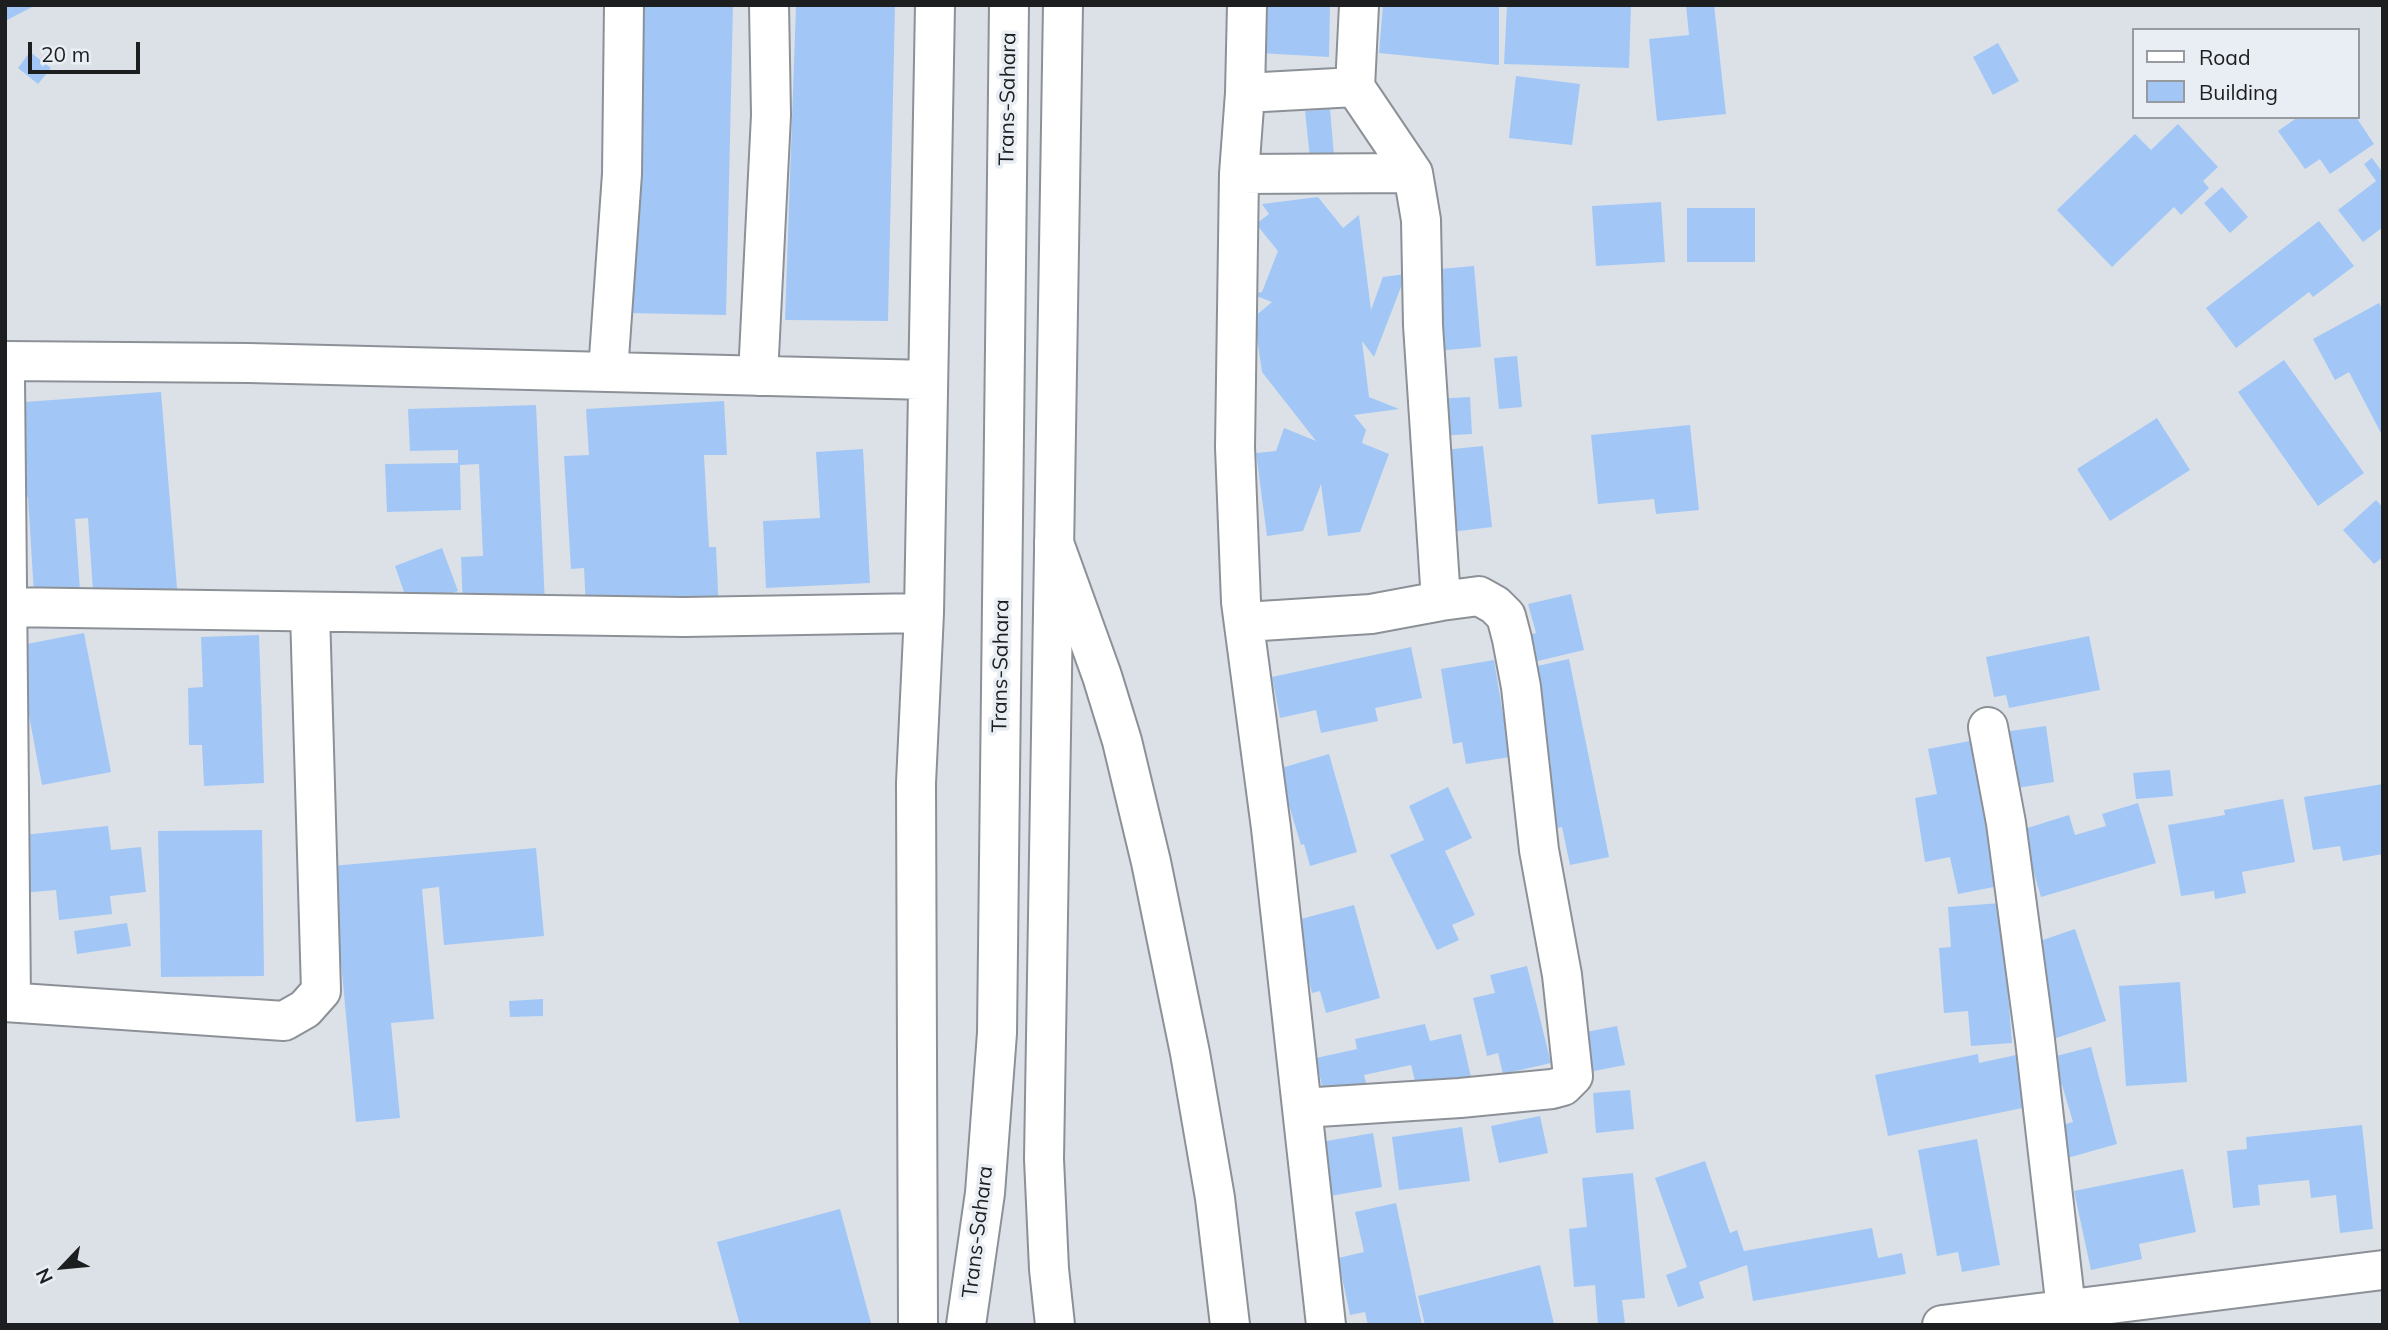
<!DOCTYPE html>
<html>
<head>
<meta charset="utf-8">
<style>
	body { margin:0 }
	#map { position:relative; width:2388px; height:1330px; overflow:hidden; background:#dbe1e7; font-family:Mulish,sans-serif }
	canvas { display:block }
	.frame { position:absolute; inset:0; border:7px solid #1c1e20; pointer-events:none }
	.legend { position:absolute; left:2132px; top:28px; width:228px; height:91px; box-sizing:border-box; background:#e9eef4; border:2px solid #979b9f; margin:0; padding:9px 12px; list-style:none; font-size:21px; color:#1c1e20 }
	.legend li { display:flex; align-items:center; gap:14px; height:35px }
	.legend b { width:35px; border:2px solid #979b9f }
	.north { position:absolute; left:28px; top:1232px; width:70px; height:70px; -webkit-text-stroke:5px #e9eef4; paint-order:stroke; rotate:244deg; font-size:19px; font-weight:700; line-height:28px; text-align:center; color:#1c1e20 }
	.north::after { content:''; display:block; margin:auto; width:24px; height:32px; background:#1c1e20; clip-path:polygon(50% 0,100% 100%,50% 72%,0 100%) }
	.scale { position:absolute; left:28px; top:42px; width:112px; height:32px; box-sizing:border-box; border:4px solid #1c1e20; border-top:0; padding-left:9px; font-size:21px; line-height:24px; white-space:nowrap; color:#1c1e20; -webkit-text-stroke:5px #e9eef4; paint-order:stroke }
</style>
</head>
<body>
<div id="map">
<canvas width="2388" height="1330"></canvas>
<div class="frame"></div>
<ul class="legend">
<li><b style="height:9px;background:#fff"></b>Road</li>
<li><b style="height:19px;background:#a2c7f6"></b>Building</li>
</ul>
<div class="north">N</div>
<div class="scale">20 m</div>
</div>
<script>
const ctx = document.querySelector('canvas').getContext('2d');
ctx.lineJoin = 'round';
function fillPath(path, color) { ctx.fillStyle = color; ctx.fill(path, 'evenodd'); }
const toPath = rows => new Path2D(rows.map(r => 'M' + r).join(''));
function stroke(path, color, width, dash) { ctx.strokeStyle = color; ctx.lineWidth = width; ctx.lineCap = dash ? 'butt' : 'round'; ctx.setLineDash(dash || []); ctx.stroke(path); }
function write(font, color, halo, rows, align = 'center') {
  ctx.font = font + ' Mulish,sans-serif'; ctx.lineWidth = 7; ctx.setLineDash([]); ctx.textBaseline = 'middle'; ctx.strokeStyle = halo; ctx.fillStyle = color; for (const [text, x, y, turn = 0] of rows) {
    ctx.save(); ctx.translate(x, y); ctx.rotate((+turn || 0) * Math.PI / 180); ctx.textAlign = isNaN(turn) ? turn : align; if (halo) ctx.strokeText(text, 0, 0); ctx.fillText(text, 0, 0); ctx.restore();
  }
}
fillPath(toPath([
	[5,5,36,5,5,21],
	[637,5,733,5,726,315,626,313],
	[796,5,895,5,888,321,785,320],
	[1260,5,1330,5,1329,57,1260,53],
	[1383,5,1499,5,1499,65,1379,53],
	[1507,5,1631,5,1629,68,1504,64],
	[1686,5,1714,5,1726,114,1657,121,1649,39,1689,35],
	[1998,43,2019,81,1993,95,1973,57],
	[30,52,51,68,38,84,18,68],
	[1516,76,1580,84,1572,145,1509,138],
	[1330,109,1334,156,1310,158,1305,111],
	[2298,117,2356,117,2374,144,2330,174,2320,159,2305,169,2278,131],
	[2178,124,2218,167,2203,181,2209,188,2181,215,2174,207,2112,267,2057,210,2135,134,2151,150],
	[2372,158,2383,173,2383,227,2363,242,2338,210,2376,181,2364,164],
	[2222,187,2248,217,2230,233,2204,203],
	[1318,197,1343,228,1359,215,1371,310,1383,277,1406,274,1374,357,1362,341,1369,397,1399,409,1354,415,1366,430,1362,443,1389,454,1360,532,1328,536,1321,484,1303,531,1267,536,1256,453,1276,451,1284,428,1316,441,1262,372,1254,317,1272,302,1251,294,1262,292,1278,251,1256,224,1269,214,1262,204],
	[1661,202,1665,262,1596,266,1592,206],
	[1687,208,1755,208,1755,262,1687,262],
	[2319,221,2354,266,2313,297,2309,292,2236,348,2206,308],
	[1474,266,1481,347,1436,351,1429,270],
	[2379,303,2383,310,2383,437,2349,372,2335,380,2313,339],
	[1517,356,1522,407,1499,409,1494,358],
	[2284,360,2364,473,2318,506,2238,392],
	[161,392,178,600,94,606,88,518,75,519,80,591,34,594,28,497,18,498,11,403],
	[1470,397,1472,434,1437,436,1435,399],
	[724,401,727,455,704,455,709,547,716,547,719,613,586,608,584,568,571,569,564,456,589,455,586,409],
	[536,405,545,604,463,608,461,557,483,556,479,464,460,465,461,510,387,512,385,464,458,463,458,450,410,451,408,409],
	[2157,418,2190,470,2110,521,2077,469],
	[1690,425,1699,510,1656,514,1654,499,1598,504,1591,435],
	[1483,446,1492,527,1442,533,1433,451],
	[863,449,870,583,766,588,763,521,820,518,816,452],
	[2376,500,2383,508,2383,557,2374,564,2343,530],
	[442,548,458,591,410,609,395,566],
	[1571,594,1584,650,1521,665,1514,639,1536,633,1528,604],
	[84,633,111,772,42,785,16,646],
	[259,635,264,783,204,786,202,745,189,745,188,688,203,687,201,637],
	[2089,636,2100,690,2009,708,2006,695,1994,697,1986,657],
	[1411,647,1422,698,1375,708,1378,721,1321,733,1316,710,1280,718,1272,677],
	[1569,659,1609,857,1570,865,1562,827,1541,831,1533,768,1551,765,1537,695,1519,670],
	[1494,660,1510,757,1466,764,1462,742,1453,744,1441,669],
	[2046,726,2054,782,2005,790,1996,733],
	[1975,740,2004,885,1958,894,1950,857,1925,862,1915,798,1937,794,1928,749],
	[1329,754,1357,852,1310,866,1304,844,1301,845,1278,769],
	[2170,770,2173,796,2136,799,2133,773],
	[2383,784,2383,854,2343,861,2340,846,2313,850,2304,797],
	[1448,787,1472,838,1445,851,1475,915,1452,925,1459,940,1437,950,1390,855,1424,840,1409,806],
	[2283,799,2295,862,2242,872,2246,893,2215,899,2214,891,2181,896,2168,825,2225,815,2224,810],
	[2138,803,2156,863,2041,897,2021,830,2069,815,2075,835,2106,826,2102,814],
	[108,826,111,850,141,847,146,892,110,896,112,914,59,920,56,890,21,893,14,836],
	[262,830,264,976,161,977,158,831],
	[536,848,544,936,444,945,439,887,422,889,434,1019,391,1023,400,1118,356,1122,332,866],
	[2001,903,2012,1043,1971,1046,1968,1011,1944,1013,1939,948,1951,947,1948,907],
	[1354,905,1380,998,1326,1013,1320,991,1312,993,1293,921],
	[127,923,131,946,77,954,74,931],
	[2075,929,2106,1021,2045,1042,2028,945],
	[1527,966,1551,1063,1503,1074,1498,1053,1487,1056,1473,998,1495,993,1490,975],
	[2180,982,2187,1082,2126,1086,2119,986],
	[543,999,543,1016,510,1017,509,1001],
	[1425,1024,1430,1041,1461,1034,1471,1077,1417,1089,1411,1065,1364,1075,1368,1090,1325,1100,1316,1058,1357,1049,1355,1039],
	[1617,1026,1625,1065,1589,1072,1581,1033],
	[2091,1047,2117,1144,2060,1160,2051,1128,2073,1122,2062,1085,2049,1088,2041,1060],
	[1978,1054,1979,1063,2016,1055,2027,1107,1888,1136,1875,1075],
	[1630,1090,1634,1129,1596,1133,1593,1093],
	[1540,1116,1548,1153,1499,1163,1491,1126],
	[2362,1125,2373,1229,2340,1233,2336,1195,2311,1198,2309,1180,2258,1185,2260,1205,2233,1208,2227,1151,2247,1149,2246,1137],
	[1462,1127,1470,1181,1399,1190,1392,1137],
	[1373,1133,1382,1187,1330,1196,1321,1142],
	[1977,1139,2000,1265,1962,1272,1958,1252,1937,1256,1918,1150],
	[1705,1161,1730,1233,1737,1230,1744,1251,1872,1228,1878,1258,1902,1253,1906,1274,1753,1301,1747,1265,1699,1282,1704,1298,1678,1307,1666,1275,1687,1267,1655,1178],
	[2183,1169,2196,1232,2139,1244,2142,1259,2091,1270,2074,1191],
	[1633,1173,1645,1298,1622,1300,1625,1324,1598,1325,1595,1285,1574,1287,1569,1229,1587,1227,1582,1178],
	[1396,1203,1422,1325,1368,1325,1365,1312,1350,1315,1338,1258,1364,1252,1355,1212],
	[840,1209,871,1323,740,1325,717,1242],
	[1540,1265,1554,1324,1425,1325,1418,1296]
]), '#a2c7f6');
const minor = toPath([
	[1247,5,1245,93,1239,174,1235,447,1241,602,1271,828,1326,1325],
	[1245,93,1355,87],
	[1239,174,1413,173],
	[5,361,249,363,928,380],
	[608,372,622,174,624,5],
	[758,376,771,115,769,5],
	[5,379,11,1002],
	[1054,543,1102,676,1122,741,1151,862,1190,1053,1215,1198,1230,1325],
	[5,607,684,617,924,613],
	[1245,622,1371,614,1441,601,1423,325,1421,220,1413,173,1355,87,1359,5],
	[1988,727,2006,823,2035,1040,2066,1309],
	[5,1002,284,1021,305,1009,321,991,310,612],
	[1302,1108,1460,1098,1552,1089,1563,1086,1573,1076,1562,975,1539,850,1521,687,1512,639,1506,616,1495,605,1479,596,1441,601],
	[918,1325,916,783,924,613,935,5],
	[1942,1325,2383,1270]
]);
const trunk = toPath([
	[966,1325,985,1193,997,1033,1009,5],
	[1055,1325,1049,1269,1044,1159,1063,5]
]);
stroke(minor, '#8c9197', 42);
stroke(trunk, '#8c9197', 42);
stroke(minor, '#fff', 38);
stroke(trunk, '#fff', 38);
write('21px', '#1c1e20', '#e9eef4', [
	["Trans-Sahara",1008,99,-89],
	["Trans-Sahara",1001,666,-89],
	["Trans-Sahara",978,1232,-83]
]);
</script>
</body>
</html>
